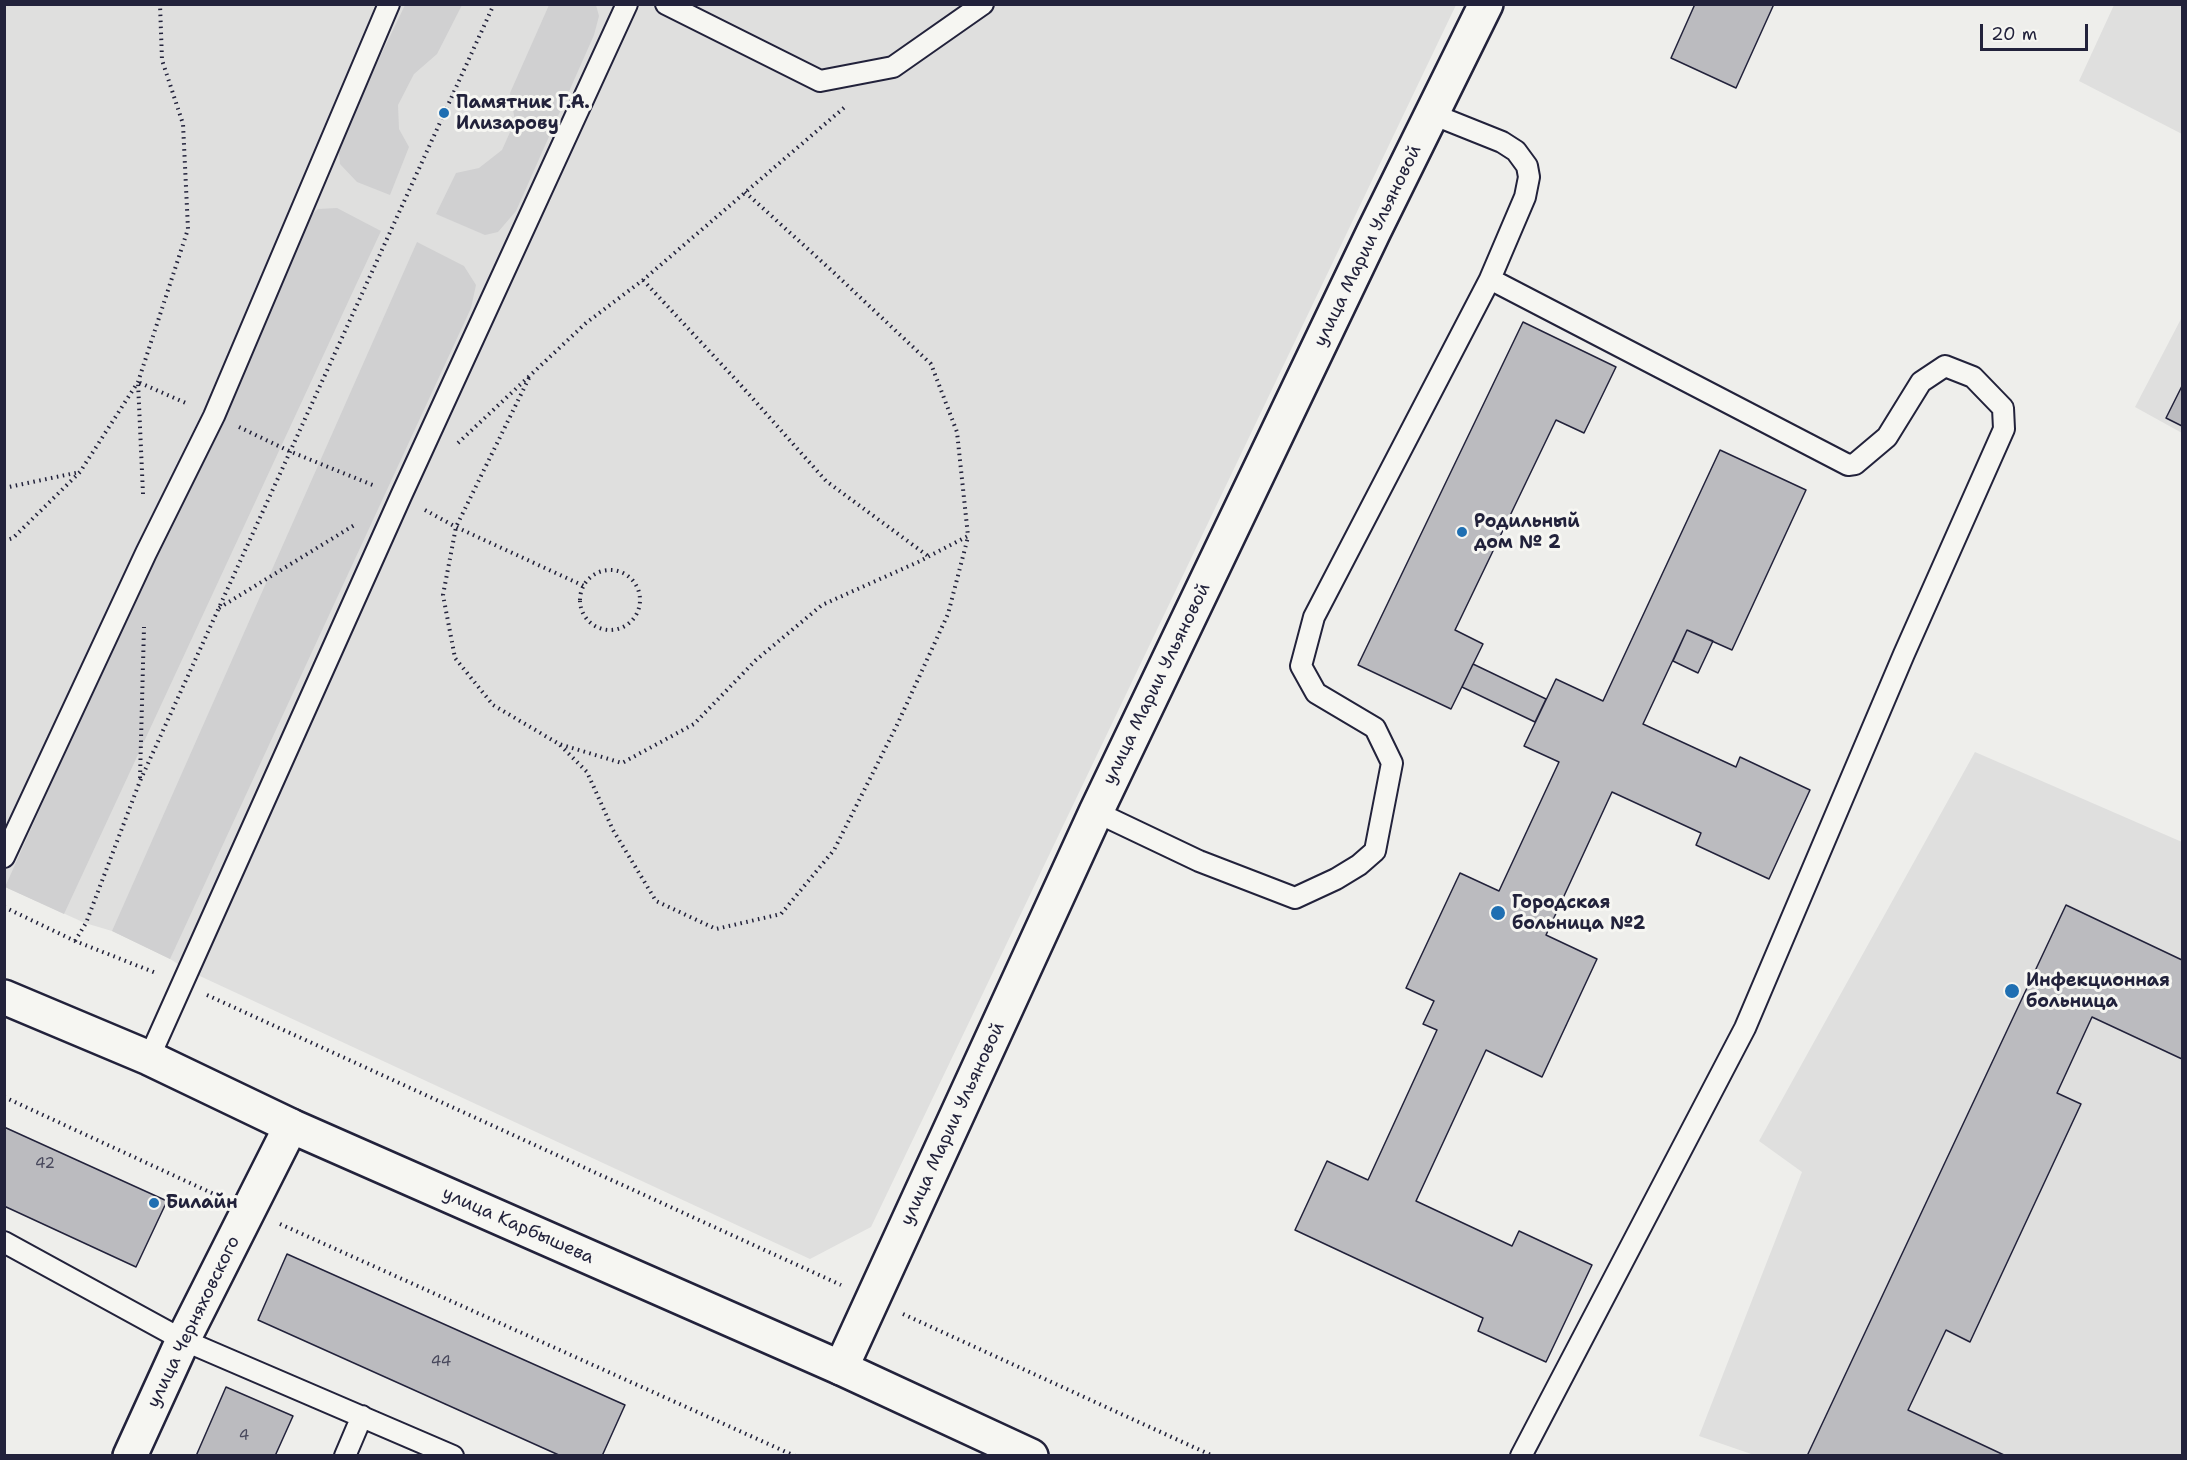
<!DOCTYPE html>
<html>
<head>
<meta charset="utf-8">
<style>
	body { margin:0 }
	#map { position:relative; width:2187px; height:1460px; overflow:hidden; background:#eeeeeb; font-family:"Shantell Sans",sans-serif }
	canvas { display:block }
	.frame { position:absolute; inset:0; border:6px solid #22223b; pointer-events:none }
	.scale { position:absolute; left:1980px; top:24px; width:108px; height:27px; box-sizing:border-box; border:3px solid #22223b; border-top:0; padding-left:8px; font-size:18px; line-height:21px; white-space:nowrap; color:#22223b; -webkit-text-stroke:4px #f6f6f2; paint-order:stroke }
</style>
</head>
<body>
<div id="map">
<canvas width="2187" height="1460"></canvas>
<div class="frame"></div>
<div class="scale">20 m</div>
</div>
<script>
const ctx = document.querySelector('canvas').getContext('2d');
ctx.lineJoin = 'round';
function fillPath(path, color) { ctx.fillStyle = color; ctx.fill(path, 'evenodd'); }
const toPath = rows => new Path2D(rows.map(r => 'M' + r).join(''));
function stroke(path, color, width, dash) { ctx.strokeStyle = color; ctx.lineWidth = width; ctx.lineCap = dash ? 'butt' : 'round'; ctx.setLineDash(dash || []); ctx.stroke(path); }
function write(font, color, halo, rows, align = 'center') {
  ctx.font = font + ' "Shantell Sans",sans-serif'; ctx.lineWidth = 6; ctx.setLineDash([]); ctx.textBaseline = 'middle'; ctx.strokeStyle = halo; ctx.fillStyle = color; for (const [text, x, y, turn = 0] of rows) {
    ctx.save(); ctx.translate(x, y); ctx.rotate((+turn || 0) * Math.PI / 180); ctx.textAlign = isNaN(turn) ? turn : align; if (halo) ctx.strokeText(text, 0, 0); ctx.fillText(text, 0, 0); ctx.restore();
  }
}
fillPath(toPath([
	[5,5,1456,5,871,1227,810,1259,189,971,170,959,112,931,85,923,5,887],
	[2114,5,2182,5,2182,134,2079,81],
	[2182,317,2182,433,2135,407],
	[1975,752,2182,842,2182,1455,1757,1456,1699,1436,1802,1172,1759,1141]
]), '#dfdfde');
fillPath(toPath([
	[405,5,462,5,437,54,414,74,398,105,399,129,409,147,390,195,357,182,340,164,338,144],
	[549,5,596,5,599,16,594,35,516,211,498,232,485,235,436,214,456,173,479,168,502,150,515,121,510,93],
	[337,208,381,231,64,914,5,887,303,223,318,209],
	[417,242,464,266,476,285,471,308,170,959,112,931]
]), '#d0d0d1');
const building = toPath([
	[1695,4,1774,4,1736,88,1671,58,1695,4],
	[1523,322,1616,367,1584,433,1556,420,1455,630,1483,644,1451,709,1358,665,1523,322],
	[2182,386,2182,426,2166,418,2182,386],
	[1720,450,1806,490,1732,650,1687,630,1643,724,1736,767,1740,757,1810,790,1769,879,1696,845,1701,833,1612,792,1546,935,1597,959,1542,1077,1486,1050,1416,1201,1512,1246,1519,1231,1592,1265,1546,1362,1478,1331,1483,1318,1295,1230,1327,1161,1368,1180,1437,1030,1423,1024,1434,1001,1406,988,1460,873,1499,891,1559,762,1524,746,1556,679,1603,701,1720,450],
	[1687,630,1713,641,1698,673,1673,661,1687,630],
	[1473,664,1546,699,1535,722,1462,687,1473,664],
	[2066,905,2182,960,2182,1059,2092,1017,2057,1093,2081,1104,1970,1342,1946,1330,1908,1410,2004,1455,1807,1456,2066,905],
	[4,1127,167,1201,136,1267,4,1206,4,1127],
	[287,1254,625,1405,602,1456,561,1456,258,1320,287,1254],
	[226,1387,293,1416,275,1456,196,1456,226,1387]
]);
fillPath(building, '#bbbbbf');
stroke(building, '#22223b', 1.5);
const service = toPath([
	[666,4,820,81,893,67,983,4],
	[1432,114,1502,142,1516,151,1527,166,1529,177,1525,197,1490,279],
	[1096,812,1199,861,1295,898,1336,879,1359,865,1375,851,1392,763,1375,728,1316,693,1301,666,1314,617,1490,279,1848,465,1855,464,1887,437,1921,382,1945,366,1973,377,2003,408,2004,429,1904,654,1745,1028,1521,1456],
	[4,857,146,553,214,416,389,4],
	[149,1058,401,496,627,4],
	[4,1242,183,1340,453,1456],
	[345,1456,362,1416]
]);
const minor = toPath([
	[841,1368,1096,812,1374,231,1486,4]
]);
const tertiary = toPath([
	[130,1456,183,1340,291,1126]
]);
const secondary = toPath([
	[4,997,149,1058,291,1126,841,1368,1031,1456]
]);
stroke(service, '#22223b', 24);
stroke(minor, '#22223b', 38);
stroke(tertiary, '#22223b', 38);
stroke(secondary, '#22223b', 38);
stroke(toPath([
	[643,280,738,382,826,481,928,556],
	[529,378,456,527,443,595,455,658,493,705,559,744,622,763,694,724,756,660,822,605,918,562,968,536,957,432,931,364,830,269,745,192],
	[239,427,289,451,375,486],
	[458,443,586,323,643,280,846,106],
	[4,488,80,472],
	[143,494,138,382,188,404],
	[425,510,456,527,584,586],
	[4,541,13,538,80,472,138,382,188,229,183,124,162,60,160,4],
	'580 600a30 30 0 1 1 60 0a30 30 0 1 1-60 0Z',
	[219,608,356,524],
	[560,745,587,772,613,830,656,901,716,929,781,914,834,850,897,725,948,614,968,537],
	[140,778,144,627],
	[4,907,75,941,156,973],
	[75,941,86,923,140,781,494,4],
	[207,995,841,1285],
	[4,1097,216,1195],
	[280,1224,795,1456],
	[903,1314,1213,1456]
]), '#22223b', 4, [1.5, 4.5]);
stroke(service, '#f6f6f2', 20);
stroke(minor, '#f6f6f2', 33);
stroke(tertiary, '#f6f6f2', 33);
stroke(secondary, '#f6f6f2', 33);
for (const [x, y, r, color] of [
	[444,113,6,"#1f6fb2"],
	[1462,532,6,"#1f6fb2"],
	[1498,913,8,"#1f6fb2"],
	[2012,991,8,"#1f6fb2"],
	[154,1203,6,"#1f6fb2"]
]) { const dot = new Path2D(); dot.arc(x, y, r, 0, 2 * Math.PI); ctx.fillStyle = color; ctx.fill(dot); stroke(dot, '#f6f6f2', 2); }
write('15px', '#48485c', null, [
	["42",45,1164],
	["44",441,1362],
	["4",244,1436]
]);
write('bold 18px', '#22223b', '#f6f6f2', [
	["Памятник Г.А.",456,103],
	["Илизарову",456,124],
	["Родильный",1474,522],
	["дом № 2",1474,543],
	["Городская",1512,903],
	["больница №2",1512,924],
	["Инфекционная",2026,981],
	["больница",2026,1002],
	["Билайн",166,1203]
], 'left');
write('18px', '#22223b', '#f6f6f2', [
	["улица Марии Ульяновой",1368,246,-64],
	["улица Марии Ульяновой",1157,684,-64],
	["улица Марии Ульяновой",953,1124,-65],
	["улица Карбышева",518,1226,24],
	["улица Черняховского",194,1322,-64]
]);
</script>
</body>
</html>
